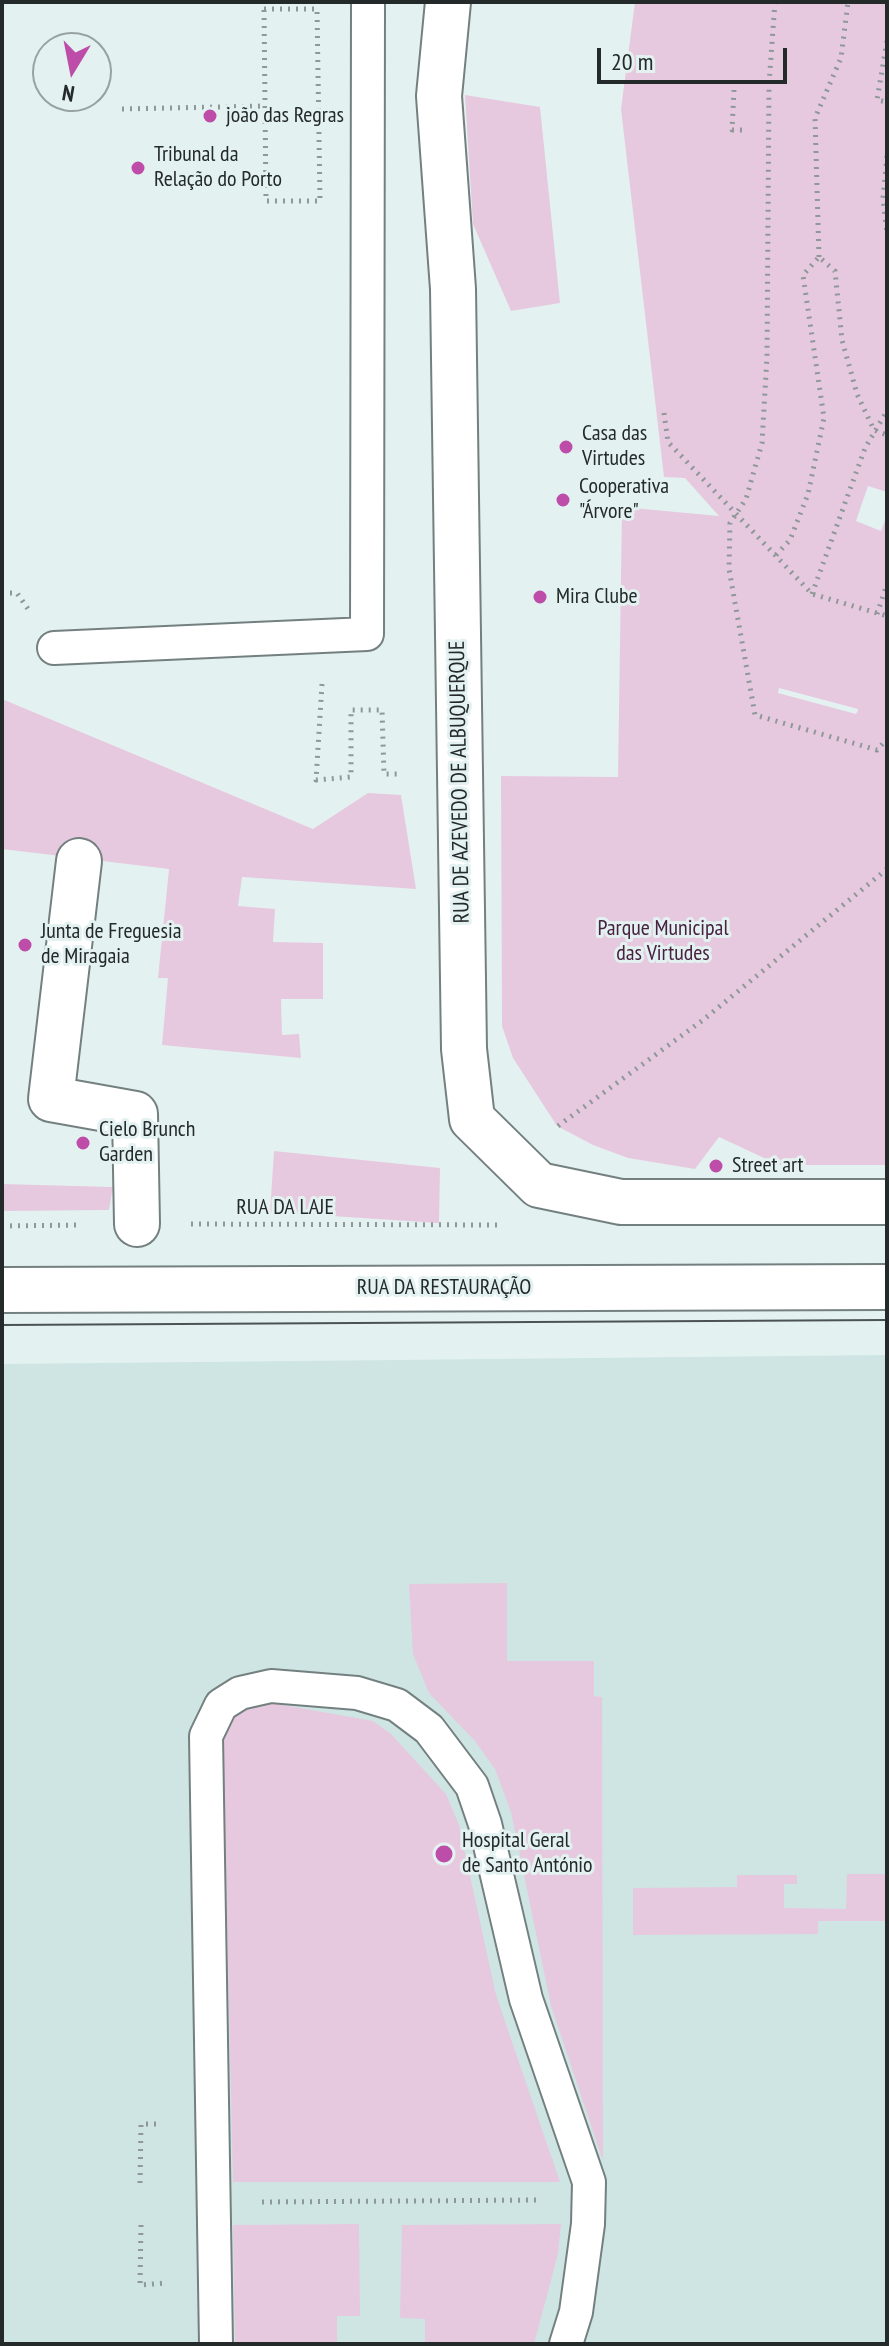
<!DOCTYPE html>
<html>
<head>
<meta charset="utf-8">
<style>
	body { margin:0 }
	#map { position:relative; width:889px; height:2346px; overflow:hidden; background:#e3f2f1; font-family:"PT Sans Narrow",sans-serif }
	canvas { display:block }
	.frame { position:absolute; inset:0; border:4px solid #242929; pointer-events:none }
	.north { position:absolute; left:32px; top:32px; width:80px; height:80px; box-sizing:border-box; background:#e3f2f1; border:2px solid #97a2a1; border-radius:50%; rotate:190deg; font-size:22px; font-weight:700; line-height:32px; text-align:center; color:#242929 }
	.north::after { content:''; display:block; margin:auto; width:28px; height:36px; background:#be4da9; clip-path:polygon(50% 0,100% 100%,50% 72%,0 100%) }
	.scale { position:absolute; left:597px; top:48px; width:190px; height:36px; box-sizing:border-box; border:4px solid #242929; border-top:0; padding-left:10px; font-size:24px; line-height:28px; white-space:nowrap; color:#242929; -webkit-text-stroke:6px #e3f2f1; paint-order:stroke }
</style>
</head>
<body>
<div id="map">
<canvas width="889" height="2346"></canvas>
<div class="frame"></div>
<div class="north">N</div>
<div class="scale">20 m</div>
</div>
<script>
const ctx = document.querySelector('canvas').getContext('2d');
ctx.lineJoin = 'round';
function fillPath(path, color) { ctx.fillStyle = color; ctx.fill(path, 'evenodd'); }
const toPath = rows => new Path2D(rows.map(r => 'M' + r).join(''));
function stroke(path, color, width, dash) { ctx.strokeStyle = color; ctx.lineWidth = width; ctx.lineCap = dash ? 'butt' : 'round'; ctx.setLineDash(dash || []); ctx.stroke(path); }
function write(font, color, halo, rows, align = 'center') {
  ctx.font = font + ' "PT Sans Narrow",sans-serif'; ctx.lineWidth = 6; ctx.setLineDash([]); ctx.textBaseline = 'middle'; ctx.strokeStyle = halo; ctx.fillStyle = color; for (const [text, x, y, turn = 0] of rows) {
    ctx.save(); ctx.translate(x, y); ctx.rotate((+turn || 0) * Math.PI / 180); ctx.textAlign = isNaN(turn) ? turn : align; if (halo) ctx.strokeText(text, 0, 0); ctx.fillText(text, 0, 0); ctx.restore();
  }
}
fillPath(toPath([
	[887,1355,887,2344,2,2344,2,1364]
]), '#cee5e4');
fillPath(toPath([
	[635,2,887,2,887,492,868,486,856,521,881,531,887,515,887,1165,779,1165,719,1137,695,1169,628,1158,593,1145,557,1126,513,1058,502,1026,501,776,618,777,622,507,719,516,685,478,664,477,621,109],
	[779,688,858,709,858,710,856,714,778,693],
	[465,95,540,107,560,303,511,311,473,224],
	[2,699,313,829,368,793,401,795,416,889,242,877,238,906,275,909,273,942,323,943,323,999,281,999,282,1035,299,1034,301,1058,162,1045,168,978,158,978,169,869,2,849],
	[274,1151,440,1168,439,1223,270,1212],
	[2,1184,113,1187,109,1210,2,1211],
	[507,1583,507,1661,594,1661,594,1696,602,1697,603,2161,551,2006,511,1812,495,1769,475,1741,429,1693,413,1654,409,1584],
	[272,1703,373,1721,390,1733,446,1794,459,1825,496,1995,560,2182,233,2182,223,1743,229,1722,239,1711],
	[847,1874,887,1874,887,1921,818,1921,818,1934,633,1935,633,1888,737,1887,737,1875,797,1875,797,1884,784,1884,784,1908,846,1909],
	[359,2224,360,2316,337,2316,337,2344,235,2344,233,2225],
	[561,2224,558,2254,534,2344,425,2344,425,2319,400,2318,402,2225]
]), '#e7c9df');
const service = toPath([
	[54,648,367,634,368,2],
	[216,2344,206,1736,221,1705,240,1693,271,1686,357,1693,397,1705,429,1729,472,1786,485,1824,526,1999,589,2182,588,2224,576,2312,566,2344]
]);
const pedestrian = toPath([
	[79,861,51,1099,135,1114,137,1224]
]);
const minor = toPath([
	[448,2,439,96,453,289,464,1049,472,1119,539,1185,621,1202,887,1202]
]);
const secondary = toPath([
	[2,1290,887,1287]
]);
stroke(service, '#73807f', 36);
stroke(pedestrian, '#73807f', 48);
stroke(minor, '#73807f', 48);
stroke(secondary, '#73807f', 48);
stroke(toPath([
	[775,2,769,84,767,356,762,443,746,499,730,523,729,569,755,715,877,750,887,739],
	[264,9,317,9,320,201,266,201,264,9],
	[887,41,877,100,887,102],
	[734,90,732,130,742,130],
	[122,109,265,106],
	[887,156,883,198,887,234],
	[819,257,815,118,841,58,848,2],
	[664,413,668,442,812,594,887,616],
	[776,555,790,540,808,494,824,418,803,275,819,257,835,271,842,340,857,394,874,430,887,435],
	[2,593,17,593,28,609],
	[812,594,865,448,887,411],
	[877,614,887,584],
	[322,684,316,780,351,777,351,710,382,710,384,774,402,774],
	[558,1126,703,1020,887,869],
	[191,1224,501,1225],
	[2,1226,81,1225],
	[140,2183,141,2124,162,2124],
	[262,2202,540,2200],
	[141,2225,140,2285,165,2283]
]), '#8e9898', 5, [2, 6]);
stroke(service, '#fff', 32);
stroke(pedestrian, '#fff', 44);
stroke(minor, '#fff', 44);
stroke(secondary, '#fff', 44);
stroke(toPath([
	[2,1325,887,1320]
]), '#4b5252', 2);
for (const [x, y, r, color] of [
	[210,116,8,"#be4da9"],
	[138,168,8,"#be4da9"],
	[566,447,8,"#be4da9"],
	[563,500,8,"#be4da9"],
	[540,597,8,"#be4da9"],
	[25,945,8,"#be4da9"],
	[83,1143,8,"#be4da9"],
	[716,1166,8,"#be4da9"],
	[444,1854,10,"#be4da9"]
]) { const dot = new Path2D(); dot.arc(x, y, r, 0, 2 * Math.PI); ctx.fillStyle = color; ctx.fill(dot); stroke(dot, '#e3f2f1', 3); }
write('22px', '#242929', '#e3f2f1', [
	["joão das Regras",226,116],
	["Tribunal da",154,155],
	["Relação do Porto",154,180],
	["Casa das",582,434],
	["Virtudes",582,459],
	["Cooperativa",579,487],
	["\"Árvore\"",579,512],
	["Mira Clube",556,597],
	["Junta de Freguesia",41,932],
	["de Miragaia",41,957],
	["Cielo Brunch",99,1130],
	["Garden",99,1155],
	["Street art",732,1166],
	["Hospital Geral",462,1841],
	["de Santo António",462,1866]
], 'left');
write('22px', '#242929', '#e3f2f1', [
	["RUA DE AZEVEDO DE ALBUQUERQUE",460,782,-91],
	["RUA DA LAJE",285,1208],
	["RUA DA RESTAURAÇÃO",444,1288]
]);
write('22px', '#482140', '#e3f2f1', [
	["Parque Municipal",663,929],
	["das Virtudes",663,954]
]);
</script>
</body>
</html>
